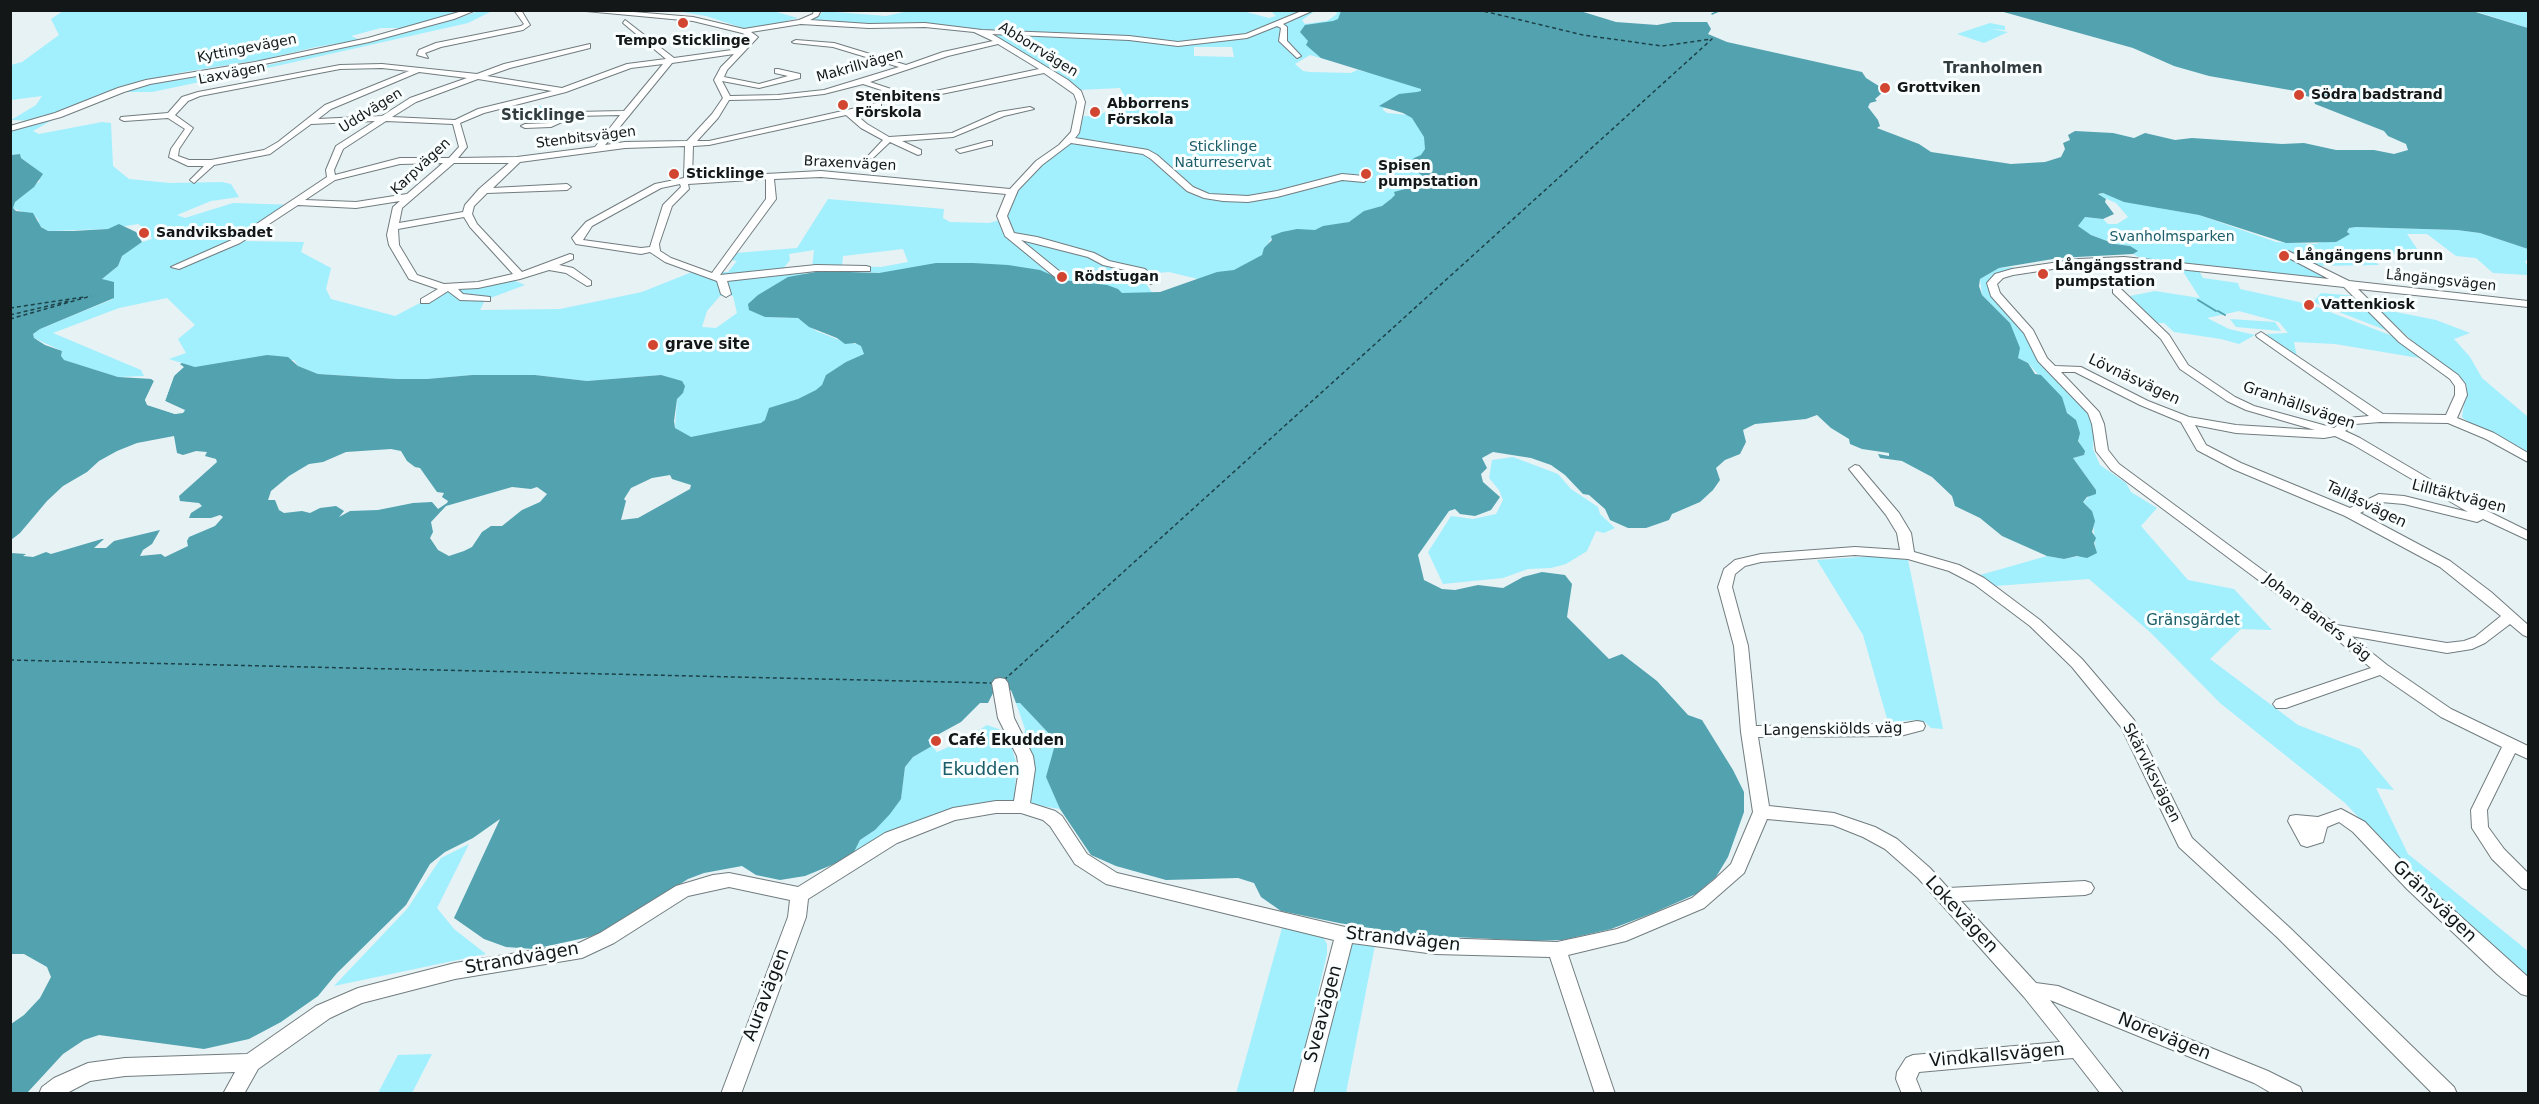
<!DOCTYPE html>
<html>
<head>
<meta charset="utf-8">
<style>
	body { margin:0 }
	#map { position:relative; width:2539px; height:1104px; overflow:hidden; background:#e6f2f4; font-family:"DejaVu Sans",sans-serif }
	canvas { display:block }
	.frame { position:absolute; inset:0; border:12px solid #131718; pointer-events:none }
</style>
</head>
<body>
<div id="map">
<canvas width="2539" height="1104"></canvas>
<div class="frame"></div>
</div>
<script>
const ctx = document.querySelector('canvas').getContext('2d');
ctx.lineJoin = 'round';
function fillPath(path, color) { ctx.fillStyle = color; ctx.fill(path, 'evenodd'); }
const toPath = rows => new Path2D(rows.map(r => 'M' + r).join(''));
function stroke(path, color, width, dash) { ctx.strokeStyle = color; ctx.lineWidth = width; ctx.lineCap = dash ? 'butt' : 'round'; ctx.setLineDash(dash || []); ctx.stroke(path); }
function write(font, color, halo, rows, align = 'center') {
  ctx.font = font + ' "DejaVu Sans",sans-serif'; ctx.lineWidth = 6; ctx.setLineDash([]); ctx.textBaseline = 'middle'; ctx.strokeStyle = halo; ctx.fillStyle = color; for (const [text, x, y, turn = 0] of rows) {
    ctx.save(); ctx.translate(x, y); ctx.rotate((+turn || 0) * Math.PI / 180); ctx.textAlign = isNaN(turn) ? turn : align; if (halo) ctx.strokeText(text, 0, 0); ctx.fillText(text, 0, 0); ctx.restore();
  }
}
fillPath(toPath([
	[913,10,1239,10,1269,18,1276,16,1271,11,1315,11,1302,20,1305,24,1327,21,1337,14,1336,11,1343,11,1339,19,1329,23,1314,25,1331,61,1310,55,1295,64,1303,71,1310,72,1351,73,1357,70,1392,77,1425,90,1382,109,1387,113,1409,115,1417,121,1429,146,1418,171,1427,179,1425,186,1396,196,1396,200,1357,217,1352,221,1316,231,1295,230,1270,240,1262,256,1237,270,1198,279,1169,272,1156,273,1142,278,1153,294,1123,294,883,273,834,271,807,273,775,286,752,301,765,317,798,318,816,331,842,341,861,345,864,354,822,390,768,424,691,439,675,428,677,399,683,393,661,375,587,381,535,375,472,375,427,379,397,379,318,374,298,366,294,360,195,367,169,359,186,353,178,339,195,325,167,298,119,308,53,333,141,370,144,376,118,377,63,360,61,356,62,351,34,338,33,334,40,329,113,299,106,281,102,279,118,266,122,256,129,250,142,242,152,239,149,231,138,224,108,229,48,231,37,224,39,221,35,216,12,208,15,202,40,181,31,165,21,158,20,154,11,155,10,131,51,119,54,119,33,131,39,134,102,122,111,123,113,166,129,179,170,183,222,182,231,184,239,197,211,201,177,215,185,218,233,203,297,205,243,241,304,242,301,252,331,268,326,289,331,299,395,316,445,290,478,288,513,280,525,285,485,300,480,310,560,309,642,292,692,272,728,272,737,261,730,260,736,253,797,248,828,199,944,209,943,218,950,222,989,223,1000,220,1013,195,1034,171,1066,146,1077,134,1084,116,1095,116,1129,104,1120,88,1079,90,984,31,926,25,867,25,807,21,819,16,823,11,886,16],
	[1194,47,1232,47,1234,57,1194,56],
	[903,249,908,262,881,267,842,266,843,256],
	[814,250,812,268,783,269,790,260,789,254],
	[729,295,733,296,737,313,716,328,702,327,707,311,720,296],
	[63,11,466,11,404,28,381,28,351,36,360,40,316,47,266,59,184,72,122,86,65,111,33,121,11,120,36,105,42,96,11,100,11,65,22,62,59,35,51,19],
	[479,11,492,11,468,23,281,65,152,92,121,92,160,82,260,67,371,41,456,19],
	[676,11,773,11,798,18,760,28,743,28,706,16],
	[2473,11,2528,11,2528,28,2481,13],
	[1990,23,2005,26,2005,30,1991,29,2008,32,1984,43,1957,34],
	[538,105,564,115,552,123,538,125,537,121,518,119,534,106],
	[2103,193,2165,209,2199,215,2276,242,2315,244,2346,236,2350,234,2347,232,2349,228,2356,227,2457,230,2480,233,2528,249,2528,258,2525,262,2528,266,2528,275,2493,273,2476,258,2456,256,2427,234,2407,234,2420,253,2367,255,2379,265,2314,266,2302,261,2293,252,2274,254,2302,263,2338,281,2146,261,2133,254,2137,252,2130,246,2115,244,2091,235,2077,226,2085,217,2103,219,2108,224,2117,224,2128,217,2116,203,2098,195],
	[2012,267,2017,269,1989,285,2028,337,2038,361,2089,412,2094,422,2093,449,2100,465,2126,483,2131,492,2157,508,2141,526,2188,580,2234,589,2272,630,2241,629,2210,659,2298,725,2360,749,2394,790,2376,788,2408,854,2528,951,2528,980,2466,930,2345,803,2220,703,2150,632,2089,579,1995,586,1980,575,2047,556,2064,559,2096,553,2092,511,2083,502,2096,490,2073,458,2084,455,2070,418,2062,402,2028,363,2018,358,2010,323,1982,295,1980,279,1999,268],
	[2180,267,2198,269,2203,278,2238,283,2240,289,2299,302,2310,307,2317,307,2395,337,2419,358,2335,344,2294,342,2297,357,2266,334,2288,333,2279,322,2239,311,2207,318,2229,329,2255,335,2239,344,2221,339,2174,332,2164,323,2157,323,2130,296,2155,291,2200,298],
	[2321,293,2357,296,2388,331,2313,302],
	[2376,308,2436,320,2470,333,2454,339,2470,357,2482,378,2528,417,2528,454,2469,423,2462,417,2467,386,2427,354],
	[2230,319,2275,322,2281,331,2236,327],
	[1513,457,1558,474,1571,489,1598,507,1600,514,1615,528,1604,533,1596,531,1587,551,1566,564,1551,568,1528,569,1503,578,1443,584,1428,552,1451,516,1473,519,1496,514,1503,500,1499,490,1489,478,1492,460],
	[1874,556,1908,560,1943,729,1931,728,1925,722,1914,720,1888,722,1863,635,1817,560],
	[1016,703,1020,703,1056,741,1047,777,1060,809,1029,804,1033,767,1024,735,1025,729],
	[987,725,1007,732,1016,762,1015,802,966,807,854,852,860,840,875,830,901,799,905,767,913,757,932,746,937,752,960,742],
	[469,844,437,908,454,929,486,954,334,986,407,909,441,858],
	[1282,928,1323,937,1327,944,1327,954,1294,1093,1236,1094],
	[1351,943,1375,945,1346,1093,1307,1094],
	[432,1054,412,1093,378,1093,398,1055]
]), '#a2effe');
fillPath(toPath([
	[1577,10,1616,22,1657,25,1673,22,1707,22,1711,29,1708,34,1727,42,1862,72,1866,78,1882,88,1880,90,1882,93,1875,99,1877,101,1870,103,1868,107,1878,120,1880,126,1877,128,1919,144,1931,152,2011,164,2045,162,2061,157,2065,149,2063,143,2070,140,2068,135,2075,131,2113,133,2134,138,2145,133,2175,140,2192,138,2282,144,2304,143,2336,150,2374,150,2394,154,2408,150,2406,144,2388,136,2384,131,2315,104,2313,98,2303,95,2307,93,2209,76,2174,66,2133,48,2000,11,2469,10,2528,28,2528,249,2480,233,2457,230,2356,227,2349,228,2347,232,2350,234,2336,242,2286,243,2199,215,2124,202,2103,193,2098,194,2106,199,2105,202,2114,214,2103,219,2085,217,2078,226,2091,235,2115,244,2130,246,2138,251,2133,254,2059,258,1999,268,1980,279,1979,286,1982,295,2010,323,2020,348,2018,358,2028,363,2035,374,2041,375,2062,397,2067,413,2076,420,2080,433,2078,441,2085,451,2084,455,2073,458,2096,490,2096,494,2087,497,2083,502,2092,511,2095,521,2092,532,2096,538,2094,543,2097,553,2087,558,2077,556,2064,559,2047,556,2002,536,1980,518,1955,506,1952,496,1932,477,1902,461,1880,458,1878,454,1889,456,1889,453,1862,449,1850,444,1849,439,1831,428,1817,415,1806,419,1755,424,1743,430,1746,442,1740,454,1725,460,1716,468,1720,480,1713,490,1700,502,1672,514,1669,520,1646,528,1628,528,1610,520,1605,509,1589,495,1583,494,1565,475,1551,465,1531,458,1493,452,1482,458,1487,468,1481,474,1483,482,1500,497,1491,510,1475,516,1460,514,1455,509,1449,511,1418,555,1424,580,1442,589,1455,590,1478,585,1503,588,1523,577,1542,572,1565,575,1572,584,1567,617,1609,659,1622,654,1657,681,1688,715,1702,720,1733,770,1744,792,1744,812,1728,857,1716,877,1696,894,1653,913,1611,929,1563,940,1534,941,1414,935,1339,923,1281,911,1261,897,1254,883,1238,878,1166,880,1116,866,1091,855,1060,809,1046,777,1056,741,1020,703,1016,703,1011,690,993,693,988,703,980,703,961,722,928,740,932,746,913,757,905,767,901,799,890,814,875,830,860,840,854,852,839,862,805,876,780,880,756,875,742,866,704,873,688,879,611,928,589,937,534,949,506,947,484,939,454,918,500,819,473,838,445,852,430,864,406,905,337,973,318,996,281,1022,249,1039,204,1049,99,1035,84,1040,63,1054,27,1093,11,1093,11,1024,24,1015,40,998,51,977,47,967,24,954,11,954,11,553,26,554,23,556,33,557,46,552,51,554,102,539,104,539,94,548,106,548,114,541,160,530,152,544,143,550,140,556,161,554,165,557,188,546,187,541,189,537,215,526,223,517,220,515,211,518,189,518,191,513,202,506,199,503,180,501,179,496,217,462,216,459,205,456,207,452,196,451,183,455,177,453,174,436,137,443,117,451,99,461,87,472,63,486,47,501,20,533,11,540,11,155,20,154,21,158,43,174,34,187,15,202,13,208,16,211,33,213,41,227,48,231,73,231,108,229,119,224,136,232,142,242,122,256,118,266,102,279,114,282,114,298,40,329,33,334,34,338,45,345,62,351,61,356,64,360,118,377,152,379,154,381,145,400,148,405,175,414,183,413,185,410,165,401,174,376,179,369,178,365,182,363,195,367,267,355,288,357,298,366,318,374,397,379,427,379,472,375,535,375,587,381,661,375,682,381,685,386,683,393,677,399,674,421,675,428,691,437,761,423,765,420,769,408,798,399,816,390,822,385,826,375,846,362,864,354,861,346,855,343,845,344,837,338,809,327,798,318,765,317,749,310,748,304,758,295,788,277,821,271,879,273,936,263,973,263,1008,265,1040,270,1063,280,1107,285,1118,289,1122,293,1160,292,1217,272,1234,270,1262,255,1264,248,1272,240,1271,236,1282,232,1297,229,1315,230,1323,226,1349,222,1364,211,1382,206,1391,199,1395,195,1394,192,1423,184,1424,177,1411,167,1410,163,1414,158,1421,155,1425,149,1424,137,1412,118,1403,113,1379,106,1399,94,1417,92,1421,91,1421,89,1321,58,1306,45,1308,41,1300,32,1305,25,1333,21,1338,19,1341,11],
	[391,449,401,451,407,461,415,467,420,468,437,492,444,493,442,497,448,501,447,503,438,509,432,502,413,503,378,510,350,511,339,517,344,511,336,506,320,508,310,513,302,511,284,513,279,510,275,500,268,500,271,491,289,476,309,464,323,462,346,452],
	[670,475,672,479,691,485,690,489,638,518,621,520,626,501,624,499,631,488,652,478],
	[512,487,531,489,537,487,547,494,540,502,522,510,502,526,491,526,482,532,472,547,464,551,449,556,438,550,430,538,433,532,431,522,446,506]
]), '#52a2b0');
fillPath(toPath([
	[177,362,184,367,174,376,165,401,185,411,175,414,147,405,145,400,154,381,142,373,153,376,157,380,150,402,179,411,162,401]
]), '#e6f2f4');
stroke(toPath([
	[1712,14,1721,10]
]), '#52a2b0', 1.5);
stroke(toPath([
	[2198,300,2216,311],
	[2218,311,2225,315]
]), '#52a2b0', 2);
stroke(toPath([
	[10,308,84,297],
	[10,315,69,301],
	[10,319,91,296],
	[10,660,991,683],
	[1004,680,1712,39,1662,46,1583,35,1479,10]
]), '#1d4249', 1.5, [4, 3]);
const minor = toPath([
	[466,10,476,10,454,19,369,42,255,66,150,84,124,92,61,117,10,131,10,126,55,113,118,88,146,80,255,62,368,38,466,10],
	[514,10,521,10,530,25,523,30,441,47,425,53,428,58,417,55,419,50,436,43,521,26,524,24,514,10],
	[575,10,610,10,693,17,744,29,799,20,813,14,814,10,821,10,818,16,810,20,869,24,925,23,982,30,1129,36,1178,42,1246,34,1304,10,1314,10,1283,24,1287,27,1287,41,1301,56,1297,58,1279,41,1281,28,1277,26,1247,38,1178,46,1129,40,992,34,1068,80,1081,91,1085,102,1079,133,1075,138,1148,150,1157,155,1193,187,1209,194,1248,196,1277,191,1342,174,1364,176,1368,179,1364,182,1342,180,1277,197,1248,202,1223,201,1204,198,1187,191,1151,159,1143,154,1071,143,1042,165,1018,190,1007,216,1014,233,1037,237,1094,253,1109,261,1145,269,1156,281,1151,284,1138,273,1103,265,1088,257,1021,240,1064,275,1063,277,1055,277,1005,236,997,216,1006,194,821,177,774,179,776,199,720,275,816,265,866,266,870,267,870,271,816,271,727,281,731,294,726,297,721,294,717,281,665,262,650,252,641,254,576,244,572,238,586,222,655,184,684,178,685,146,625,148,520,162,493,188,567,184,571,187,567,190,487,193,474,206,472,214,477,224,522,272,570,254,573,255,573,259,559,265,573,268,591,281,591,285,587,286,566,273,549,270,520,279,478,288,458,289,463,294,490,297,490,301,460,300,448,291,429,303,421,303,421,299,438,289,409,279,389,245,387,235,393,207,400,201,356,208,298,205,240,243,179,269,171,267,234,239,327,177,326,170,336,146,375,121,311,124,270,154,214,165,194,183,190,180,204,166,188,166,169,157,171,149,185,129,168,118,124,121,120,119,121,117,168,113,182,97,198,92,340,65,382,64,477,74,504,64,590,44,590,48,510,68,487,76,562,88,627,64,666,59,623,23,625,20,674,58,739,49,751,37,742,33,693,21,575,10],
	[801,24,869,28,925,27,974,32,993,41,943,52,906,65,834,43,796,40,792,42,794,43,833,47,899,67,824,90,778,95,730,96,722,81,759,88,800,78,800,74,778,69,775,69,775,73,788,76,759,84,724,77,727,70,758,37,751,32,801,24],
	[998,44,1039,69,912,96,870,82,948,56,998,44],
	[734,54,721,67,714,80,723,98,712,114,687,141,625,142,605,145,672,63,734,54],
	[663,64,624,111,574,112,550,123,525,124,521,126,525,128,551,127,575,116,620,115,595,147,517,157,458,158,467,147,460,123,484,113,566,92,631,68,663,64],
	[382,68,409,71,325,105,278,142,264,150,211,160,189,160,178,156,179,149,193,128,175,115,188,101,200,96,340,69,382,68],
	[419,72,467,78,410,98,382,116,318,119,331,109,419,72],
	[1044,73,1074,94,1077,102,1071,132,1059,145,1036,161,1010,189,821,171,692,178,693,146,709,145,846,115,861,128,883,140,868,156,872,159,890,142,918,155,921,154,921,150,902,141,953,137,1004,116,1034,109,1030,107,999,112,952,133,889,137,867,124,854,113,881,107,881,103,878,103,709,141,697,141,718,118,729,100,778,99,824,94,863,84,912,100,1044,73],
	[478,79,552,91,478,109,455,120,392,117,416,102,478,79],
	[386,121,453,124,459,147,449,158,400,158,335,175,334,170,343,149,386,121],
	[443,163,407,194,356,202,305,200,335,180,400,164,443,163],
	[454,163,509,163,479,189,465,205,463,212,399,223,402,208,454,163],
	[766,179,766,199,712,273,671,258,660,251,659,244,672,206,689,189,688,184,766,179],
	[680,184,681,187,663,205,650,247,641,248,583,240,592,226,661,188,680,184],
	[464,217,470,227,513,274,478,282,444,284,417,275,399,245,398,229,464,217],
	[989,141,992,141,992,145,960,153,956,150,989,141],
	[2288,251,2349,281,2528,301,2528,307,2358,289,2407,338,2458,375,2465,384,2467,395,2457,418,2494,433,2528,453,2528,462,2486,439,2448,423,2380,422,2355,424,2345,431,2360,438,2465,500,2528,531,2528,540,2483,519,2477,522,2404,504,2381,502,2360,513,2450,561,2491,592,2528,625,2528,637,2523,635,2510,624,2485,643,2472,649,2447,653,2351,636,2387,665,2451,709,2528,746,2528,759,2515,753,2487,810,2488,827,2504,849,2528,873,2528,890,2522,888,2492,859,2472,828,2471,810,2502,747,2441,717,2380,675,2286,708,2276,708,2273,704,2276,700,2371,668,2328,632,2111,470,2096,451,2092,424,2088,413,2038,361,2024,333,1991,296,1987,283,1995,274,2012,269,2079,259,2124,257,2329,279,2285,256,2285,252,2288,251],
	[2124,263,2344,287,2399,342,2450,379,2455,386,2455,395,2446,415,2383,414,2261,332,2256,335,2257,337,2369,416,2348,418,2334,428,2254,406,2235,397,2188,365,2169,335,2121,289,2113,289,2113,293,2161,339,2180,369,2227,401,2246,410,2315,430,2236,425,2189,417,2148,401,2081,367,2055,366,2047,358,2033,330,2000,293,1997,284,2003,278,2013,275,2079,265,2124,263],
	[2061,372,2075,372,2140,405,2181,422,2197,450,2233,469,2345,516,2440,567,2501,616,2475,637,2464,641,2447,643,2337,625,2119,464,2108,450,2104,424,2099,412,2061,372],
	[2195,425,2236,433,2324,438,2335,436,2352,444,2468,512,2404,496,2379,494,2350,508,2241,463,2206,445,2195,425],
	[1855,465,1859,466,1899,513,1911,533,1914,552,1959,565,1984,578,2040,620,2082,659,2134,720,2192,838,2290,928,2454,1087,2457,1094,2433,1094,2278,938,2179,847,2121,727,2072,667,2030,626,1974,584,1949,571,1908,559,1855,555,1761,562,1745,566,1735,574,1732,587,1748,646,1756,726,1900,724,1917,721,1923,722,1925,726,1923,730,1900,736,1758,737,1769,806,1834,813,1875,827,1897,839,1930,868,1948,888,2085,881,2091,883,2094,888,2091,893,2085,895,1961,901,2036,983,2058,986,2268,1071,2300,1087,2303,1094,2273,1094,2254,1083,2050,1000,2124,1094,2101,1094,2073,1058,1919,1072,1916,1079,1922,1094,1902,1094,1896,1079,1897,1072,1906,1058,1913,1055,2060,1042,2024,997,1918,878,1885,849,1863,837,1833,825,1767,819,1744,873,1704,908,1626,941,1568,955,1615,1094,1595,1094,1550,957,1435,954,1352,943,1313,1094,1293,1094,1334,940,1106,884,1075,864,1050,826,1043,820,1021,813,996,813,955,820,897,843,808,899,806,917,741,1094,721,1094,788,917,790,900,729,887,688,896,614,943,582,958,455,979,362,1003,330,1018,258,1069,244,1094,223,1094,235,1072,125,1076,90,1081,65,1094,39,1094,42,1087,54,1078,88,1063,125,1058,247,1054,316,1006,358,988,455,963,579,943,600,933,676,886,713,875,729,873,798,887,885,833,953,808,996,801,1014,801,1019,769,1017,756,998,718,992,683,995,679,1000,678,1005,679,1008,683,1014,718,1033,756,1035,769,1030,803,1055,811,1062,816,1087,854,1117,873,1345,927,1435,938,1557,942,1617,929,1692,898,1714,880,1731,864,1753,812,1741,732,1734,646,1718,587,1724,569,1735,560,1761,554,1855,547,1900,550,1897,533,1886,515,1849,469,1855,465],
	[2341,809,2365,822,2419,879,2528,977,2528,996,2521,994,2497,974,2407,889,2353,832,2339,822,2327,827,2323,842,2307,847,2301,845,2288,821,2290,816,2296,815,2318,817,2341,809]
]);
stroke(minor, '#727c7f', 2);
fillPath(minor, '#fff');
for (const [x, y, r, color] of [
	[683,23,6,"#d24631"],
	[1885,88,6,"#d24631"],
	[2299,95,6,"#d24631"],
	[843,105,6,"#d24631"],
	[1095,112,6,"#d24631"],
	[674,174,6,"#d24631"],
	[1366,174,6,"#d24631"],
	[144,233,6,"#d24631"],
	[2284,256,6,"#d24631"],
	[2043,274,6,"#d24631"],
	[1062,277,6,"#d24631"],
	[2309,305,6,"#d24631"],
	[653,345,6,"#d24631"],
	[936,741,6,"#d24631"]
]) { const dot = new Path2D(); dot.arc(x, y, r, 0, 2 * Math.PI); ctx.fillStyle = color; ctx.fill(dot); stroke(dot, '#f9feff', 2); }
write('bold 14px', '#131718', '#f9feff', [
	["Tempo Sticklinge",683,41,"center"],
	["Grottviken",1897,88],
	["Södra badstrand",2311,95],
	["Stenbitens",855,97],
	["Förskola",855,113],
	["Abborrens",1107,104],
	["Förskola",1107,120],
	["Spisen",1378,166],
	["pumpstation",1378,182],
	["Sticklinge",686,174],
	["Sandviksbadet",156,233],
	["Långängens brunn",2296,256],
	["Långängsstrand",2055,266],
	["pumpstation",2055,282],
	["Rödstugan",1074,277],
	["Vattenkiosk",2321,305]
], 'left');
write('14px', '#131718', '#f9feff', [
	["Kyttingevägen",247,49,-11],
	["Abborrvägen",1038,50,32],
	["Makrillvägen",860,66,-16],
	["Laxvägen",232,74,-11],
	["Uddvägen",371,111,-32],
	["Stenbitsvägen",586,138,-7],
	["Braxenvägen",850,164,3],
	["Karpvägen",421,167,-43],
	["Långängsvägen",2441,281,6]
]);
write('14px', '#1a5c67', '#f9feff', [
	["Sticklinge",1223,147],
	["Naturreservat",1223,163],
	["Svanholmsparken",2172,237]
]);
write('bold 15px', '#323c3e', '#f9feff', [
	["Tranholmen",1993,69],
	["Sticklinge",543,116]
]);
write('bold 15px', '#131718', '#f9feff', [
	["grave site",665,345],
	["Café Ekudden",948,741]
], 'left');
write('15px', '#131718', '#f9feff', [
	["Lövnäsvägen",2134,380,25],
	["Granhällsvägen",2299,406,19],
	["Lilltäktvägen",2459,497,14],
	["Tallåsvägen",2366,505,26],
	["Johan Banérs väg",2317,618,38],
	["Langenskiölds väg",1833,730,-1],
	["Skärviksvägen",2151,773,63]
]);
write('15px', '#1a5c67', '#f9feff', [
	["Gränsgärdet",2193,621]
]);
write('18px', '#1a5c67', '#f9feff', [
	["Ekudden",981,770]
]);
write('18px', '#131718', '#f9feff', [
	["Gränsvägen",2434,902,44],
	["Lokevägen",1961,915,47],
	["Strandvägen",1403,940,6],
	["Strandvägen",522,959,-10],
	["Auravägen",767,995,-69],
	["Sveavägen",1324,1014,-75],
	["Norevägen",2164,1037,22],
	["Vindkallsvägen",1997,1056,-5]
]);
</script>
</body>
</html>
